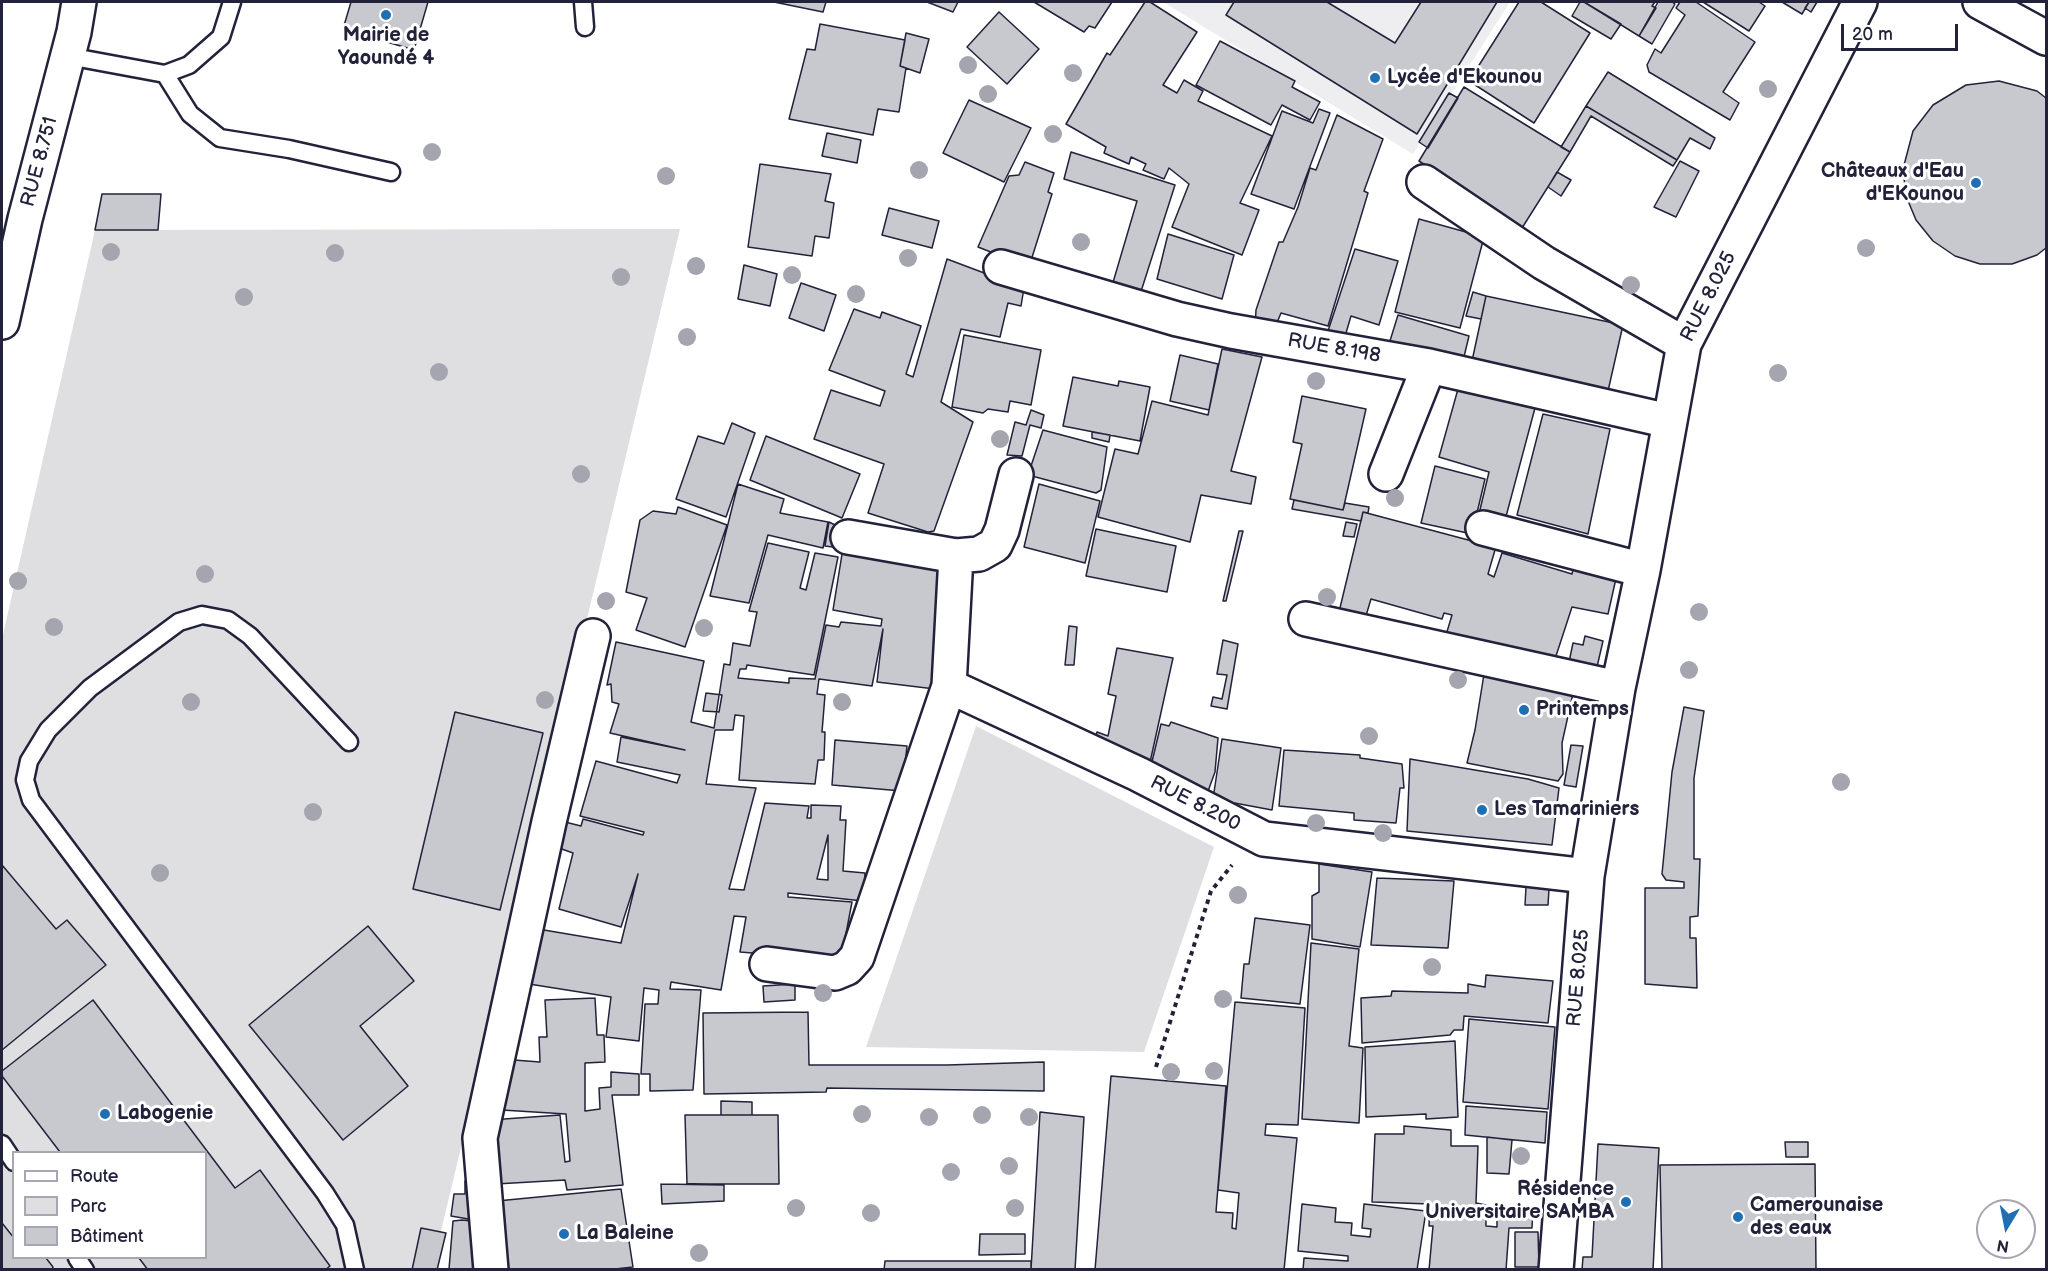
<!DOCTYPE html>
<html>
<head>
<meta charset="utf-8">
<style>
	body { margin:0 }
	#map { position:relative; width:2048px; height:1271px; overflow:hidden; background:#fff; font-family:"Balsamiq Sans",sans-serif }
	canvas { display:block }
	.frame { position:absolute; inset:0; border:3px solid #22223b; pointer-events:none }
	.legend { position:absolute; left:12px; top:1151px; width:195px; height:108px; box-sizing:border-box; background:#fff; border:2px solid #a7a7b1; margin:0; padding:8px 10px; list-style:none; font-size:18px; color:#22223b }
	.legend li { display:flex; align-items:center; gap:12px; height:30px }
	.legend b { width:30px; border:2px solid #a7a7b1 }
	.north { position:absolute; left:1976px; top:1199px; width:60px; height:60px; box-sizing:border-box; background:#fff; border:2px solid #a7a7b1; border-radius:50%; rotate:190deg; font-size:16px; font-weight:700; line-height:24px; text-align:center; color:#22223b }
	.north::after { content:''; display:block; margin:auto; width:21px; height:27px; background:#1f6fb2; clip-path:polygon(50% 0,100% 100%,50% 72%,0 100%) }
	.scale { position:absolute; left:1841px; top:24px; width:117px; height:27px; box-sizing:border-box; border:3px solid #22223b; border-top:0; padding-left:8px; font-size:18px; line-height:21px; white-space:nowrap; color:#22223b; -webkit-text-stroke:4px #fff; paint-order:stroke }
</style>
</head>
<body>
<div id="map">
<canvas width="2048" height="1271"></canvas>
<div class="frame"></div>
<ul class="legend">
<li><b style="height:8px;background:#fff"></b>Route</li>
<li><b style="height:16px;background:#dfdfe2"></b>Parc</li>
<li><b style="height:16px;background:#c8c8cf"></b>Bâtiment</li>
</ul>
<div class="north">N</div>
<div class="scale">20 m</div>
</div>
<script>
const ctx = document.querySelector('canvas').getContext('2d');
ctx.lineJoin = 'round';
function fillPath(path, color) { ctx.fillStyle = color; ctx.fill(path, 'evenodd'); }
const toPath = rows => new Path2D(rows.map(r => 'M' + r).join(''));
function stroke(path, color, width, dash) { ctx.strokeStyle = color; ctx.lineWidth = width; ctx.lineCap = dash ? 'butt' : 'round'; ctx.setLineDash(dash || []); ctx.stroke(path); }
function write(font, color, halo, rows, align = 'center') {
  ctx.font = font + ' "Balsamiq Sans",sans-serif'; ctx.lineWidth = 6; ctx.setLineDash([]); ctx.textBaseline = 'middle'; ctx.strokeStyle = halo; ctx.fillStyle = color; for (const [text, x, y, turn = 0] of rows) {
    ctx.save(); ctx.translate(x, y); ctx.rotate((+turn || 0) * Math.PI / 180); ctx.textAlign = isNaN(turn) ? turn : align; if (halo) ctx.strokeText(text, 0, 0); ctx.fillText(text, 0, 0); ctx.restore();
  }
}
fillPath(toPath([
	[1163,2,1510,2,1413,154]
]), '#eeeef1');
fillPath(toPath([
	[680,229,432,1269,2,1270,2,639,95,230],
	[14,1152,206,1152,206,1258,14,1258],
	[976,726,1214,847,1144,1052,866,1047]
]), '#dfdfe2');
const building = toPath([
	[351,2,428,2,414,50,343,29,351,2],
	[774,2,826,2,823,12,774,2],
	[927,2,958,2,953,12,927,2],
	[1034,2,1112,2,1095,28,1089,26,1084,32,1034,2],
	[1145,2,1150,2,1197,32,1163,85,1177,93,1184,80,1203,91,1198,101,1272,136,1240,203,1259,210,1242,255,1172,227,1189,184,1169,168,1164,179,1143,170,1146,164,1131,157,1129,164,1104,153,1106,147,1066,124,1107,53,1110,55,1145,2],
	[1234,2,1327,2,1395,43,1421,2,1497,2,1417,134,1226,15,1234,2],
	[1519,2,1541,2,1590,33,1534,123,1469,81,1519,2],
	[1580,2,1584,2,1621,24,1611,39,1572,16,1580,2],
	[1584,2,1658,2,1639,36,1584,2],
	[1655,2,1672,2,1675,4,1652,44,1639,36,1656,8,1652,6,1655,2],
	[1680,2,1696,2,1755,42,1723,92,1739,103,1730,120,1649,72,1647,65,1655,49,1661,53,1685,15,1676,8,1680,2],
	[1703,2,1759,2,1765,6,1749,31,1703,2],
	[1782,2,1809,2,1802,14,1782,2],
	[1809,2,1817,2,1811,12,1805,8,1809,2],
	[999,12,1039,49,1007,84,967,47,999,12],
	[820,24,905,40,900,66,906,68,899,112,878,109,873,135,789,119,807,49,815,50,820,24],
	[906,33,929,39,920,73,900,66,906,33],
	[1220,41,1295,81,1292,87,1320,102,1310,120,1282,105,1271,125,1196,85,1220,41],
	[1608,72,1715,138,1710,149,1690,138,1677,160,1586,106,1608,72],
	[1999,81,2037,91,2046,98,2046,248,2037,255,2012,264,1980,264,1955,256,1933,241,1916,220,1906,196,1903,169,1913,131,1933,105,1966,85,1999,81],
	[1464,87,1570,152,1522,228,1419,161,1464,87],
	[1449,93,1458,98,1428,148,1419,142,1449,93],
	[969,100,1031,128,1004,182,943,153,969,100],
	[1586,106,1677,160,1673,166,1591,116,1570,152,1561,147,1586,106],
	[1319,109,1330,113,1294,209,1251,194,1282,111,1313,123,1319,109],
	[1337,115,1383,139,1364,191,1368,193,1328,326,1281,313,1274,330,1255,328,1256,310,1279,242,1283,242,1298,207,1310,168,1316,170,1337,115],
	[827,133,861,140,857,163,822,156,827,133],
	[1071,152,1175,185,1137,304,1109,296,1137,201,1064,179,1071,152],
	[1680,161,1699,171,1676,217,1654,207,1680,161],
	[1025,162,1054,173,1048,192,1052,194,1029,267,978,247,1009,176,1019,175,1025,162],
	[760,164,831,174,825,201,834,203,829,238,815,236,812,256,748,247,760,164],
	[1557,172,1571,180,1561,196,1548,187,1557,172],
	[102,194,161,194,158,230,95,230,102,194],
	[889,208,939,221,932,248,882,235,889,208],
	[1419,219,1484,237,1460,328,1395,312,1419,219],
	[1168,234,1234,255,1222,299,1157,279,1168,234],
	[1355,249,1398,261,1379,325,1351,316,1346,333,1328,331,1355,249],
	[947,259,1024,288,1021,306,1008,303,1000,337,961,329,941,402,973,422,934,531,928,532,868,513,884,464,814,439,831,390,880,406,885,391,829,370,854,309,880,318,882,312,921,326,906,374,913,377,947,259],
	[744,265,777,274,770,306,738,299,744,265],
	[801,283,836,295,824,331,789,318,801,283],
	[1473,292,1486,296,1481,319,1466,316,1473,292],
	[1486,296,1623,325,1608,391,1472,361,1486,296],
	[1398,315,1469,336,1462,365,1389,344,1398,315],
	[964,335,1041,350,1031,405,1010,401,1008,412,988,409,983,413,952,407,964,335],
	[1222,349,1262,357,1231,471,1256,477,1251,504,1201,495,1190,542,1098,517,1115,449,1138,454,1152,401,1208,415,1222,349],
	[1180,355,1218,364,1209,410,1170,401,1180,355],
	[1073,377,1118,386,1119,381,1150,387,1140,441,1063,426,1073,377],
	[1458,389,1535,408,1504,524,1478,518,1489,472,1439,457,1458,389],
	[1302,396,1366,409,1343,510,1290,499,1302,444,1293,442,1302,396],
	[1031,410,1044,415,1041,428,1030,425,1022,456,1007,455,1015,422,1026,425,1031,410],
	[1543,414,1610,429,1588,534,1517,515,1543,414],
	[732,423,755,433,726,517,676,499,698,436,724,444,732,423],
	[1043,430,1107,447,1101,490,1096,493,1028,475,1043,430],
	[1092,432,1110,435,1109,442,1092,438,1092,432],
	[766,436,860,474,842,518,750,480,766,436],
	[1435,466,1485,479,1472,534,1421,523,1435,466],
	[738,484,784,499,780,513,828,522,823,548,768,535,749,603,710,596,738,484],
	[1039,484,1100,501,1085,563,1024,547,1039,484],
	[1294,500,1343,510,1345,503,1369,507,1368,513,1363,512,1361,521,1292,509,1294,500],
	[678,507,727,525,685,647,636,630,647,598,626,592,640,520,653,511,676,514,678,507],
	[1363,512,1472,541,1473,536,1497,543,1488,574,1494,577,1502,553,1572,574,1574,564,1617,574,1608,614,1572,607,1555,659,1446,635,1452,615,1444,613,1442,619,1371,599,1365,619,1339,612,1363,512],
	[829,522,837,526,833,547,825,546,829,522],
	[1346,522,1357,524,1354,537,1343,536,1346,522],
	[1096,529,1176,546,1167,592,1086,576,1096,529],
	[1239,531,1243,531,1226,601,1223,601,1239,531],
	[768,543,809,552,800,588,806,590,815,553,838,557,814,675,747,665,746,669,740,669,738,678,789,683,789,678,815,679,826,625,839,627,841,622,881,626,882,619,833,610,843,548,942,565,935,635,941,636,935,689,877,682,883,629,872,686,819,679,817,694,825,695,822,732,825,732,824,760,818,760,815,784,739,780,744,716,735,715,733,730,715,730,706,784,756,788,729,889,744,890,765,803,809,806,807,818,811,818,811,805,841,806,840,820,846,820,843,871,865,873,863,901,788,893,788,897,852,902,841,960,740,952,746,917,734,916,721,990,671,982,670,989,701,990,693,1090,650,1091,650,1074,641,1074,645,1004,658,1004,659,990,644,988,639,1041,606,1037,611,997,529,984,538,929,621,943,638,874,621,927,559,909,573,853,559,848,565,822,581,826,583,819,643,835,644,832,580,816,596,761,677,783,680,775,617,762,621,737,685,750,610,733,619,704,612,702,611,684,607,685,616,642,704,661,691,722,714,728,724,664,730,665,733,643,750,646,757,612,749,611,768,543],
	[828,835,828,880,817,879,828,835],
	[1069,626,1077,627,1074,665,1065,665,1069,626],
	[1585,636,1603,641,1597,667,1569,662,1573,643,1583,645,1585,636],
	[1223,640,1238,644,1227,709,1211,706,1213,697,1222,699,1227,675,1217,674,1223,640],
	[1117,648,1173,658,1149,767,1094,741,1097,732,1108,736,1116,696,1108,694,1117,648],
	[1485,668,1574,689,1562,743,1563,774,1558,781,1467,763,1475,730,1485,668],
	[706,693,722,695,719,712,703,711,706,693],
	[1684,707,1704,711,1694,778,1694,859,1700,859,1698,916,1690,917,1690,938,1696,938,1697,988,1645,984,1645,888,1684,888,1684,882,1666,880,1662,874,1672,772,1684,707],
	[455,712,543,733,500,910,413,889,455,712],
	[1171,722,1218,738,1215,772,1207,794,1150,770,1161,724,1169,726,1171,722],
	[1222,739,1281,748,1272,810,1213,799,1222,739],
	[835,740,907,746,902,791,832,785,835,740],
	[1571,745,1583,746,1576,787,1564,785,1571,745],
	[1284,750,1360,755,1360,758,1402,764,1404,788,1400,788,1396,823,1354,820,1354,813,1279,806,1284,750],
	[1410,759,1528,779,1559,788,1552,845,1407,831,1410,759],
	[1319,864,1372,872,1360,947,1312,939,1312,896,1319,892,1319,864],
	[2,865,56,929,67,920,106,965,2,1050,2,865],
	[1377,878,1454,881,1448,948,1371,945,1377,878],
	[1526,887,1549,889,1548,905,1525,905,1526,887],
	[1255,918,1310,925,1300,1004,1241,998,1244,964,1249,964,1255,918],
	[368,926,414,981,360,1026,408,1086,343,1140,249,1025,368,926],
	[1311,943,1359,949,1349,1046,1363,1048,1359,1123,1302,1119,1311,943],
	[1486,975,1553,981,1548,1023,1464,1016,1463,1030,1454,1030,1450,1035,1362,1043,1361,998,1391,996,1392,991,1468,993,1468,984,1485,987,1486,975],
	[795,984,795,1000,764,1002,763,986,795,984],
	[595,998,597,1035,604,1035,605,1062,585,1063,585,1111,600,1109,599,1088,611,1087,611,1072,639,1074,639,1095,612,1095,623,1185,567,1190,565,1180,496,1184,490,1120,560,1115,565,1162,570,1161,566,1114,502,1110,514,1060,540,1062,539,1037,547,1037,545,1000,595,998],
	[93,1000,235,1188,260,1170,330,1266,325,1270,148,1270,139,1258,206,1258,206,1152,60,1152,2,1076,2,1071,93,1000],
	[1235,1002,1305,1008,1298,1125,1266,1124,1265,1135,1297,1138,1284,1270,1095,1270,1111,1076,1226,1086,1216,1212,1233,1213,1232,1228,1236,1229,1239,1193,1218,1190,1235,1002],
	[808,1012,809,1065,947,1065,1044,1062,1044,1091,827,1088,826,1092,704,1094,703,1013,808,1012],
	[1469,1019,1555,1027,1548,1109,1463,1102,1469,1019],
	[1455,1041,1458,1117,1426,1119,1426,1114,1366,1117,1365,1047,1455,1041],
	[721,1101,752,1102,752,1115,721,1115,721,1101],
	[1466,1106,1547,1112,1545,1143,1465,1135,1466,1106],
	[1040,1112,1084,1117,1075,1270,1031,1270,1040,1112],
	[685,1115,778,1115,779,1184,687,1184,685,1115],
	[1404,1126,1451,1130,1451,1146,1478,1146,1476,1203,1486,1205,1486,1226,1497,1227,1497,1212,1510,1212,1511,1207,1533,1208,1532,1228,1509,1228,1506,1270,1429,1270,1433,1226,1429,1226,1430,1204,1372,1202,1375,1134,1404,1134,1404,1126],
	[1487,1137,1512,1140,1509,1174,1487,1173,1487,1137],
	[1785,1142,1808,1142,1808,1157,1786,1157,1785,1142],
	[1598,1144,1659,1148,1653,1270,1582,1270,1583,1257,1592,1257,1598,1144],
	[1815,1164,1816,1270,1662,1270,1660,1165,1815,1164],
	[481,1180,480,1221,451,1216,454,1194,465,1194,465,1181,481,1180],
	[661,1184,724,1185,724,1201,662,1204,661,1184],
	[621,1189,633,1267,606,1270,503,1270,497,1201,621,1189],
	[1302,1204,1336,1208,1335,1222,1352,1223,1351,1235,1370,1237,1371,1229,1362,1228,1364,1204,1426,1211,1417,1270,1303,1270,1304,1258,1348,1261,1348,1256,1298,1251,1302,1204],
	[462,1220,481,1222,479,1270,438,1270,449,1269,453,1221,462,1220],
	[2,1223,14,1238,14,1258,46,1258,53,1267,52,1270,2,1270,2,1223],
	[421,1228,446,1233,437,1270,412,1270,421,1228],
	[1515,1232,1538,1232,1539,1267,1515,1267,1515,1232],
	[980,1234,1025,1234,1025,1254,979,1255,980,1234],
	[885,1261,1031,1261,1031,1270,884,1270,885,1261]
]);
fillPath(building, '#c8c8cf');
stroke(building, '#22223b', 1.5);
const lane = toPath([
	[583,2,585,27],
	[68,56,165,74,189,65,221,37,232,2],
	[165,74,190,114,220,138,289,149,391,172],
	[349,742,250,636,228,620,202,615,179,622,90,688,48,730,29,761,25,780,31,800,325,1193,345,1225,355,1270],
	[2,1144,14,1162],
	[77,1258,85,1270]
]);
const street = toPath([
	[1980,2,2046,38],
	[1424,182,1544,263,1684,344],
	[1001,267,1177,319,1231,331,1429,366,1669,421],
	[1386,474,1429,366],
	[1483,528,1643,570],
	[848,537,956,556,979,554,995,545,1002,530,1016,475],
	[956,556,949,686,1138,774,1264,839,1587,876],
	[1306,619,1618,688],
	[767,964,835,973,847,968,857,957,949,686],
	[491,1270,480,1138,549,822,593,636],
	[1556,1270,1587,876,1618,688,1643,570,1684,344,1860,2]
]);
const secondary = toPath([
	[2,322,25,219,74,32,79,2]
]);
stroke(lane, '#22223b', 21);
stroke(street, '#22223b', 38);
stroke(secondary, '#22223b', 38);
stroke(toPath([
	[1156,1067,1211,891,1232,865]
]), '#22223b', 4, [4.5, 4.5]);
stroke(lane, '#fff', 16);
stroke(street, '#fff', 33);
stroke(secondary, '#fff', 33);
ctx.fillStyle = '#a5a5af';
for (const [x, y] of [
	[968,65],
	[1073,73],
	[1768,89],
	[988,94],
	[1053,134],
	[432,152],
	[919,170],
	[666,176],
	[1081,242],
	[1866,248],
	[111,252],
	[335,253],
	[908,258],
	[696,266],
	[792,275],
	[621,277],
	[1631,285],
	[856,294],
	[244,297],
	[687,337],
	[439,372],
	[1778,373],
	[1316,381],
	[1000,439],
	[581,474],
	[1395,498],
	[205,574],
	[18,581],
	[1327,597],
	[606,601],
	[1699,612],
	[54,627],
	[704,628],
	[1689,670],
	[1458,680],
	[545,700],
	[191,702],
	[842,702],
	[1369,736],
	[1841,782],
	[313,812],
	[1316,823],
	[1383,833],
	[160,873],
	[1238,895],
	[1432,967],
	[823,993],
	[1223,999],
	[1214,1071],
	[1171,1072],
	[862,1114],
	[982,1115],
	[929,1117],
	[1029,1117],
	[1521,1156],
	[1009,1166],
	[951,1172],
	[796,1208],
	[1015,1208],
	[871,1213],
	[699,1253]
]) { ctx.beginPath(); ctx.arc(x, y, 9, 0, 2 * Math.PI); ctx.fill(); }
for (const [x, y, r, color] of [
	[386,15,6,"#1f6fb2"],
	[1375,78,6,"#1f6fb2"],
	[1976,183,6,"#1f6fb2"],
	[1524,710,6,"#1f6fb2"],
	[1482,810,6,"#1f6fb2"],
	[105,1114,6,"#1f6fb2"],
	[1626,1202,6,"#1f6fb2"],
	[1738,1217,6,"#1f6fb2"],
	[564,1234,6,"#1f6fb2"]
]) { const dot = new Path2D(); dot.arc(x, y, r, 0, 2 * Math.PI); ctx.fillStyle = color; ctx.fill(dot); stroke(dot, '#fff', 2); }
write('bold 20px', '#22223b', '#fff', [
	["Mairie de",386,36,"center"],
	["Yaoundé 4",386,59,"center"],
	["Lycée d'Ekounou",1387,78],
	["Châteaux d'Eau",1964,172,"right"],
	["d'EKounou",1964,195,"right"],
	["Printemps",1536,710],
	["Les Tamariniers",1494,810],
	["Labogenie",117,1114],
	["Résidence",1614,1190,"right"],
	["Universitaire SAMBA",1614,1213,"right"],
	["Camerounaise",1750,1206],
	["des eaux",1750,1229],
	["La Baleine",576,1234]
], 'left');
write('20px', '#22223b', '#fff', [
	["RUE 8.751",40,162,-75],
	["RUE 8.025",1709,297,-63],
	["RUE 8.198",1334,349,10],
	["RUE 8.200",1195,804,27],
	["RUE 8.025",1579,978,-85]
]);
</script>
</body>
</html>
